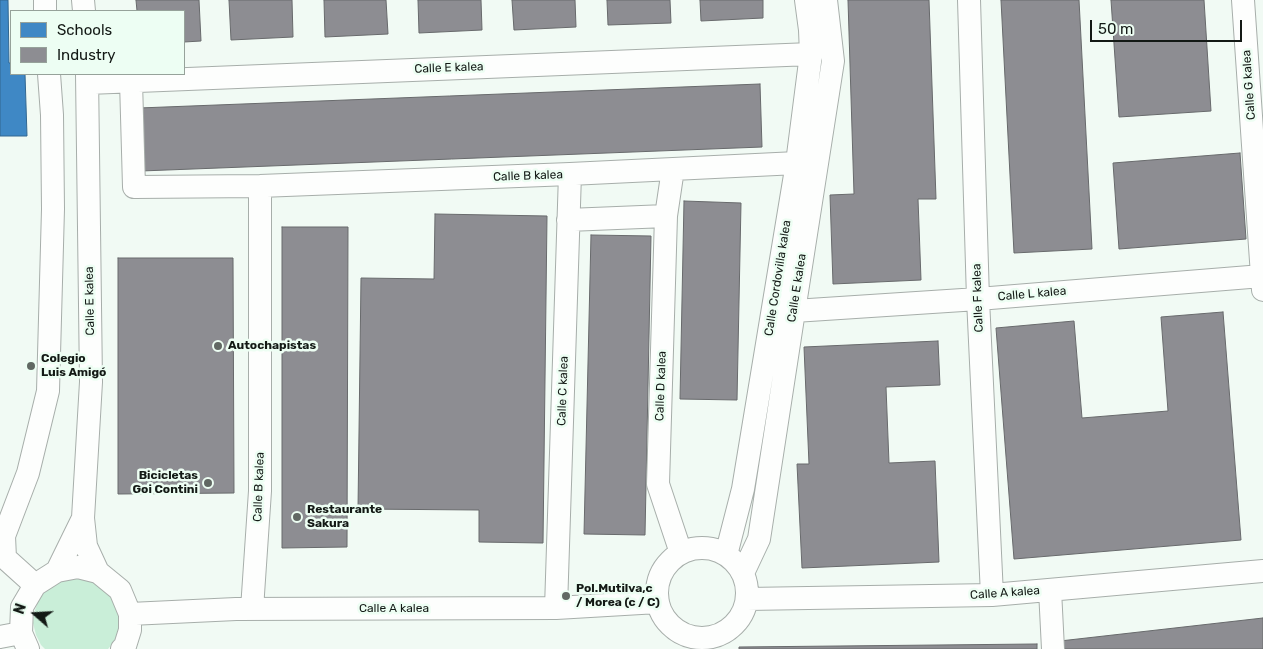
<!DOCTYPE html>
<html>
<head>
<meta charset="utf-8">
<style>
	body { margin:0 }
	#map { position:relative; width:1263px; height:649px; overflow:hidden; background:#f1faf4; font-family:Rubik,sans-serif }
	canvas { display:block }
	.legend { position:absolute; left:10px; top:10px; width:175px; height:65px; box-sizing:border-box; background:#edfef3; border:1px solid #96a29a; margin:0; padding:6px 9px; list-style:none; font-size:15px; color:#131915 }
	.legend li { display:flex; align-items:center; gap:10px; height:25px }
	.legend b { width:25px; border:1px solid #96a29a }
	.north { position:absolute; left:10px; top:589px; width:50px; height:50px; -webkit-text-stroke:4px #edfef3; paint-order:stroke; rotate:289deg; font-size:14px; font-weight:700; line-height:20px; text-align:center; color:#131915 }
	.north::after { content:''; display:block; margin:auto; width:18px; height:22px; background:#131915; clip-path:polygon(50% 0,100% 100%,50% 72%,0 100%) }
	.scale { position:absolute; left:1090px; top:20px; width:152px; height:22px; box-sizing:border-box; border:2px solid #131915; border-top:0; padding-left:6px; font-size:15px; line-height:18px; white-space:nowrap; color:#131915; -webkit-text-stroke:4px #edfef3; paint-order:stroke }
</style>
</head>
<body>
<div id="map">
<canvas width="1263" height="649"></canvas>
<ul class="legend">
<li><b style="height:14px;background:#3f88c5"></b>Schools</li>
<li><b style="height:14px;background:#8d8d92"></b>Industry</li>
</ul>
<div class="north">N</div>
<div class="scale">50 m</div>
</div>
<script>
const ctx = document.querySelector('canvas').getContext('2d');
ctx.lineJoin = 'round';
function fillPath(path, color) { ctx.fillStyle = color; ctx.fill(path, 'evenodd'); }
const toPath = rows => new Path2D(rows.map(r => 'M' + r).join(''));
function stroke(path, color, width, dash) { ctx.strokeStyle = color; ctx.lineWidth = width; ctx.lineCap = dash ? 'butt' : 'round'; ctx.setLineDash(dash || []); ctx.stroke(path); }
function write(font, color, halo, rows, align = 'center') {
  ctx.font = font + ' Rubik,sans-serif'; ctx.lineWidth = 5; ctx.setLineDash([]); ctx.textBaseline = 'middle'; ctx.strokeStyle = halo; ctx.fillStyle = color; for (const [text, x, y, turn = 0] of rows) {
    ctx.save(); ctx.translate(x, y); ctx.rotate((+turn || 0) * Math.PI / 180); ctx.textAlign = isNaN(turn) ? turn : align; if (halo) ctx.strokeText(text, 0, 0); ctx.fillText(text, 0, 0); ctx.restore();
  }
}
fillPath(toPath([
	[81,578,92,581,112,596,117,607,119,619,118,631,114,642,108,649,45,649,41,645,36,635,33,623,35,610,39,599,47,589,57,582]
]), '#c9eed8');
const schools = toPath([
	[0,0,8,0,9,63,11,63,11,74,25,74,27,136,0,136,0,0]
]);
fillPath(schools, '#3f88c5');
stroke(schools, '#326790', 1);
const industry = toPath([
	[136,0,199,0,201,41,184,42,184,11,137,11,136,0],
	[229,0,292,0,293,37,231,40,229,0],
	[324,0,386,0,388,34,325,37,324,0],
	[418,0,481,0,482,30,419,33,418,0],
	[512,0,575,0,576,27,514,30,512,0],
	[607,0,670,0,671,23,608,25,607,0],
	[700,0,763,0,763,18,701,21,700,0],
	[848,0,929,0,936,199,918,199,921,280,833,284,830,195,854,194,848,0],
	[1001,0,1079,0,1092,249,1014,253,1001,0],
	[1111,0,1204,0,1211,111,1119,117,1111,0],
	[760,84,762,147,141,171,139,108,760,84],
	[1240,153,1246,239,1119,249,1113,163,1240,153],
	[684,201,741,203,737,400,680,399,684,201],
	[435,214,547,216,543,543,479,542,479,510,358,509,361,278,434,279,435,214],
	[282,227,348,227,347,547,282,548,282,227],
	[591,235,651,236,645,535,584,534,591,235],
	[118,258,233,258,234,493,118,494,118,258],
	[1223,312,1241,540,1014,559,996,328,1074,321,1082,418,1168,411,1161,317,1223,312],
	[938,341,940,385,886,387,889,463,935,461,939,562,802,568,797,464,809,464,804,347,938,341],
	[1263,618,1263,649,1061,649,1060,641,1263,618],
	[1037,644,1037,649,739,649,739,647,1037,644]
]);
fillPath(industry, '#8d8d92');
stroke(industry, '#686a6c', 1);
const minor = toPath([
	[45,0,45,11],
	[83,0,84,11],
	[969,0,978,299,992,595],
	[1243,0,1263,290],
	[87,74,91,382,83,518,86,546,98,572],
	[131,81,134,187,260,186,570,174,797,163],
	[88,83,811,54],
	[673,169,666,216,658,484,681,553],
	[568,220,666,216],
	[780,308,794,311,978,299,1262,276],
	'657 593a45 45 0 1 1 90 0a45 45 0 1 1-90 0Z',
	[726,555,743,489,797,163,811,54,810,30,806,0],
	[57,571,83,518],
	[743,573,759,539,794,311,833,61,826,0],
	[35,585,5,558,4,536,28,473,48,391,53,209,52,115,49,74],
	[1050,590,1053,649],
	[747,599,992,595,1263,571],
	[556,608,570,174],
	[252,609,260,491,260,186],
	[130,614,236,609,556,608,658,602],
	[0,637,21,633],
	[28,649,21,633,22,607,35,585,57,571,78,567,98,572,120,590,130,614,130,630,125,646,122,649]
]);
stroke(minor, '#a7aeaa', 24);
stroke(minor, '#fdfefd', 22);
for (const [x, y, r, color] of [
	[218,346,5,"#616863"],
	[31,366,5,"#616863"],
	[208,483,5,"#616863"],
	[297,517,5,"#616863"],
	[566,596,5,"#616863"]
]) { const dot = new Path2D(); dot.arc(x, y, r, 0, 2 * Math.PI); ctx.fillStyle = color; ctx.fill(dot); stroke(dot, '#edfef3', 2); }
write('12px', '#131915', '#edfef3', [
	["Calle E kalea",449,68,-2],
	["Calle G kalea",1249,85,-94],
	["Calle B kalea",528,176,-2],
	["Calle Cordovilla kalea",778,278,-81],
	["Calle E kalea",797,288,-81],
	["Calle L kalea",1032,294,-5],
	["Calle F kalea",978,298,-92],
	["Calle E kalea",90,301,-91],
	["Calle D kalea",661,386,-88],
	["Calle C kalea",563,391,-88],
	["Calle B kalea",259,487,-88],
	["Calle A kalea",1005,593,-4],
	["Calle A kalea",394,609]
]);
write('bold 12px', '#131915', '#edfef3', [
	["Autochapistas",228,346],
	["Colegio",41,359],
	["Luis Amigó",41,373],
	["Bicicletas",198,476,"right"],
	["Goi Contini",198,490,"right"],
	["Restaurante",307,510],
	["Sakura",307,524],
	["Pol.Mutilva,c",576,589],
	["/ Morea (c / C)",576,603]
], 'left');
</script>
</body>
</html>
